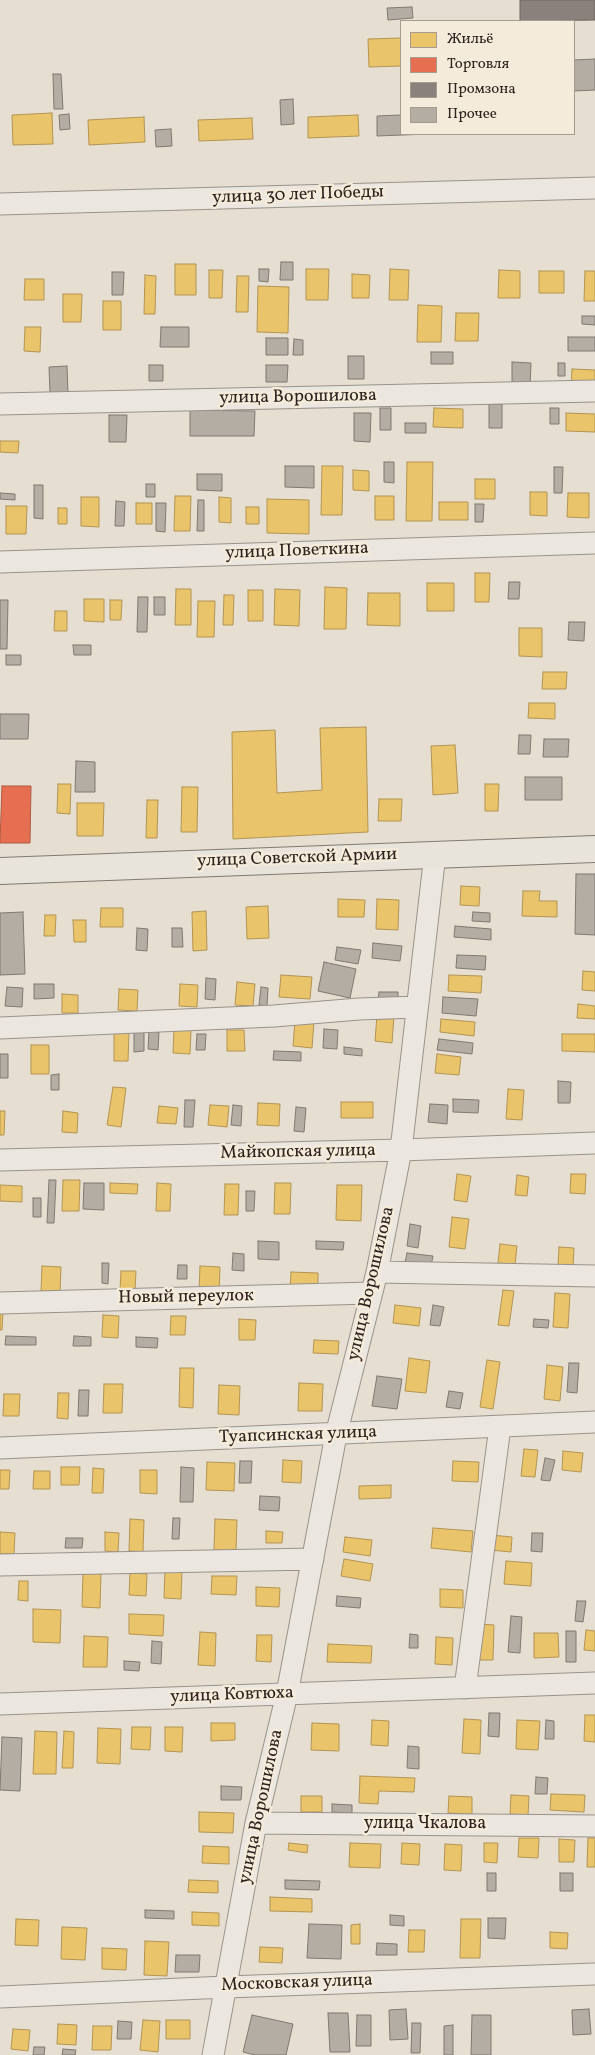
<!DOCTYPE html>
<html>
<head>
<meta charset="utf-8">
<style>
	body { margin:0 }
	#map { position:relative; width:595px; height:2055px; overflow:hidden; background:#e6ded0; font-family:Vollkorn,serif }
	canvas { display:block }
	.legend { position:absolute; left:400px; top:20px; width:175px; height:115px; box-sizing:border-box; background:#f5ebda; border:1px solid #a69b8f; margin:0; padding:6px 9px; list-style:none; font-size:15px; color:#30231f }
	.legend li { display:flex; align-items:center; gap:10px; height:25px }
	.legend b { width:25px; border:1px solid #a69b8f }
</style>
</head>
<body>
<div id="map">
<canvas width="595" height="2055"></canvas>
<ul class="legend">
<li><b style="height:14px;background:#e9c46a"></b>Жильё</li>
<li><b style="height:14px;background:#e76f51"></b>Торговля</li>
<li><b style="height:14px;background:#8a817c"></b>Промзона</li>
<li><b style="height:14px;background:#b3ada4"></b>Прочее</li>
</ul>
</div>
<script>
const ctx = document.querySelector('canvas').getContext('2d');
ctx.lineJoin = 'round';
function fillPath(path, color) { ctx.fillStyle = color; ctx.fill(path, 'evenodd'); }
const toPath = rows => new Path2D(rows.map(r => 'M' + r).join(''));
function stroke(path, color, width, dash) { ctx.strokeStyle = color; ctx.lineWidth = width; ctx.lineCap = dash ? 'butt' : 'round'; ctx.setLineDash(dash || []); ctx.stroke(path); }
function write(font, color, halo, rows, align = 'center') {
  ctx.font = font + ' Vollkorn,serif'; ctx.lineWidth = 5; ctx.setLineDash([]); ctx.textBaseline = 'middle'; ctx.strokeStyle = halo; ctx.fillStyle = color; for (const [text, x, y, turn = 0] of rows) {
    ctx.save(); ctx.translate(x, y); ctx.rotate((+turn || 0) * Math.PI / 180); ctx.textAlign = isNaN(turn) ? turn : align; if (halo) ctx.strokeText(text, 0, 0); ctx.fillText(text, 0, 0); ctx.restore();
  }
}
const homes = toPath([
	[401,38,401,66,369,67,368,39,401,38],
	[52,113,53,144,13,145,12,115,52,113],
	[358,115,359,136,308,138,308,117,358,115],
	[144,117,145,142,89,145,88,120,144,117],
	[252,118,253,139,199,141,198,120,252,118],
	[175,264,196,264,196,295,175,295,175,264],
	[306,269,329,269,328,300,306,300,306,269],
	[390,269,409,270,408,300,389,300,390,269],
	[209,270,223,270,222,298,209,298,209,270],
	[499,270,520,271,520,298,498,298,499,270],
	[539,271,564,271,564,293,539,293,539,271],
	[585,271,595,271,595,301,584,301,585,271],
	[352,274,370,275,369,298,352,298,352,274],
	[145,275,156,276,155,314,144,314,145,275],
	[237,276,249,276,248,312,236,312,237,276],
	[25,279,44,279,44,300,24,300,25,279],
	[258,286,289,287,288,333,257,332,258,286],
	[63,294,82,294,81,322,63,322,63,294],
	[103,301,121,301,121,330,103,330,103,301],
	[418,305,442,306,441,342,417,342,418,305],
	[456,313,479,313,478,341,455,341,456,313],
	[25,327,41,327,40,352,24,351,25,327],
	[572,369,595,370,595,387,571,386,572,369],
	[434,408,463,409,463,428,433,427,434,408],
	[566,413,595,414,595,432,566,431,566,413],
	[0,441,19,441,18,453,0,452,0,441],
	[407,462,433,462,432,521,406,521,407,462],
	[322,466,343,466,342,515,321,515,322,466],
	[353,470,369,471,369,491,353,490,353,470],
	[475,479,495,479,495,499,475,499,475,479],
	[530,492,547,492,547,516,530,515,530,492],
	[568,493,589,493,589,518,567,517,568,493],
	[175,496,191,496,190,531,174,531,175,496],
	[375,496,394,496,394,520,375,520,375,496],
	[81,497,99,497,99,527,81,526,81,497],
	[219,497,231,498,231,523,219,522,219,497],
	[267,499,309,500,309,534,267,533,267,499],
	[439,502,468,502,468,520,439,520,439,502],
	[136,503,152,503,152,524,136,524,136,503],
	[6,506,27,506,26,534,6,534,6,506],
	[246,507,259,507,259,524,246,524,246,507],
	[58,508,67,508,67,524,58,524,58,508],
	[475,573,490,573,489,602,475,602,475,573],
	[427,583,454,583,454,611,427,611,427,583],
	[325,587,347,588,346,629,324,629,325,587],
	[176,589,191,589,191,625,175,625,176,589],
	[275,589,300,590,299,626,274,625,275,589],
	[248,590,263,590,263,621,248,621,248,590],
	[368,593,400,593,400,626,367,625,368,593],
	[224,595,234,595,233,625,223,625,224,595],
	[84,599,104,599,104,622,84,621,84,599],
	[110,600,122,600,121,620,110,620,110,600],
	[198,601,215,601,214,637,197,637,198,601],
	[55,611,67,611,67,631,54,631,55,611],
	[519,628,542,628,542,657,519,656,519,628],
	[543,672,567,672,566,689,542,689,543,672],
	[529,703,555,703,555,719,528,718,529,703],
	[366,727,368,832,233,839,232,732,275,730,277,793,322,790,320,728,366,727],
	[455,745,458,793,433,795,431,746,455,745],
	[58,784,71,784,70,814,57,813,58,784],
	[485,784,499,784,498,811,485,811,485,784],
	[182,787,198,787,197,832,181,832,182,787],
	[379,799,402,799,401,821,378,821,379,799],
	[147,800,158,800,157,838,146,838,147,800],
	[77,803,104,803,103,836,77,836,77,803],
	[461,886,480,887,479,906,460,905,461,886],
	[523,891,540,891,539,901,557,901,557,917,522,916,523,891],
	[338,899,365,900,364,917,338,917,338,899],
	[377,899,399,900,398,930,376,929,377,899],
	[268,906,269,938,247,939,246,907,268,906],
	[101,908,123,908,123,927,100,927,101,908],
	[206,911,207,950,193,951,192,912,206,911],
	[45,915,56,915,55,936,44,936,45,915],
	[73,920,86,920,86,942,74,942,73,920],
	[583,971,595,972,595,991,582,990,583,971],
	[281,975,312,977,310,999,279,997,281,975],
	[449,975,482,976,481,993,448,991,449,975],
	[237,982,255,984,253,1006,235,1005,237,982],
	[180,984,198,985,197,1007,179,1006,180,984],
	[119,989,138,990,137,1011,118,1010,119,989],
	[62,994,78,995,78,1013,62,1013,62,994],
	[578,1004,595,1006,595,1019,577,1018,578,1004],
	[377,1015,394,1016,392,1043,375,1041,377,1015],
	[441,1019,475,1022,474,1036,440,1032,441,1019],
	[295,1021,314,1022,312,1048,293,1046,295,1021],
	[174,1029,191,1030,190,1054,173,1053,174,1029],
	[227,1030,244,1030,245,1051,227,1051,227,1030],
	[114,1032,129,1032,128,1061,114,1061,114,1032],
	[562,1034,595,1034,595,1052,562,1051,562,1034],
	[31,1045,49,1045,49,1074,31,1074,31,1045],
	[437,1054,461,1057,459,1075,435,1073,437,1054],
	[113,1087,126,1088,121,1127,107,1125,113,1087],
	[508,1089,524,1090,522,1120,506,1119,508,1089],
	[341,1102,373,1102,373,1118,341,1118,341,1102],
	[258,1103,280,1104,279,1126,257,1125,258,1103],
	[210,1105,229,1106,227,1127,208,1125,210,1105],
	[159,1106,178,1108,176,1124,157,1123,159,1106],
	[0,1111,5,1111,4,1135,0,1135,0,1111],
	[63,1111,78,1113,77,1133,62,1132,63,1111],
	[457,1174,471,1176,467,1202,454,1200,457,1174],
	[571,1174,586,1174,585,1194,570,1193,571,1174],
	[517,1175,529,1177,527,1196,515,1195,517,1175],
	[63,1180,80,1180,79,1211,62,1211,63,1180],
	[110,1183,138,1184,137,1194,110,1193,110,1183],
	[157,1183,171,1184,170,1211,156,1211,157,1183],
	[275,1183,291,1183,290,1214,274,1214,275,1183],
	[225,1184,239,1184,238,1215,224,1215,225,1184],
	[0,1185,22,1186,22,1202,0,1201,0,1185],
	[337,1185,362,1185,361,1221,336,1220,337,1185],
	[452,1217,469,1219,465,1249,449,1247,452,1217],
	[500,1244,517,1246,515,1265,498,1263,500,1244],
	[559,1247,574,1248,573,1267,558,1266,559,1247],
	[42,1266,61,1267,60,1292,41,1292,42,1266],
	[200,1266,220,1267,219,1294,199,1293,200,1266],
	[121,1271,136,1271,135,1291,120,1290,121,1271],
	[291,1272,318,1273,318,1292,290,1291,291,1272],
	[503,1290,514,1291,509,1326,498,1325,503,1290],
	[555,1293,570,1294,568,1328,553,1327,555,1293],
	[395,1305,421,1308,419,1326,393,1323,395,1305],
	[0,1312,3,1312,2,1330,0,1330,0,1312],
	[103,1315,119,1316,118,1338,102,1337,103,1315],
	[171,1316,186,1316,185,1335,170,1335,171,1316],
	[239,1319,256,1320,255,1340,239,1340,239,1319],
	[314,1340,339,1341,338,1354,313,1353,314,1340],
	[409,1358,430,1361,426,1393,405,1391,409,1358],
	[487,1360,500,1362,493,1409,480,1407,487,1360],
	[547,1365,563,1367,560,1401,544,1399,547,1365],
	[180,1368,194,1368,193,1408,179,1407,180,1368],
	[299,1383,323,1384,322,1411,298,1411,299,1383],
	[104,1384,123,1384,122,1413,103,1413,104,1384],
	[219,1385,240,1386,239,1415,218,1414,219,1385],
	[58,1393,69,1393,68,1419,57,1418,58,1393],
	[4,1394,20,1394,19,1416,3,1416,4,1394],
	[524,1449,538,1450,535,1477,521,1476,524,1449],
	[563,1451,583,1453,581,1472,562,1470,563,1451],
	[283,1460,302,1461,301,1483,282,1482,283,1460],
	[453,1461,479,1462,478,1482,452,1481,453,1461],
	[207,1462,235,1463,234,1491,206,1490,207,1462],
	[61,1467,80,1467,79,1485,61,1485,61,1467],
	[93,1468,104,1469,103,1493,92,1493,93,1468],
	[0,1470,10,1470,9,1489,0,1489,0,1470],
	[140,1470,157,1470,157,1494,140,1493,140,1470],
	[34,1471,50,1471,50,1489,33,1489,34,1471],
	[391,1485,391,1498,359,1499,359,1486,391,1485],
	[130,1519,144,1520,143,1552,129,1551,130,1519],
	[215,1519,237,1520,236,1551,214,1550,215,1519],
	[433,1528,473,1531,471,1552,431,1548,433,1528],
	[266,1531,283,1532,282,1543,266,1543,266,1531],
	[0,1532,15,1533,14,1554,0,1554,0,1532],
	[105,1532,119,1533,118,1552,105,1551,105,1532],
	[491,1535,512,1537,511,1552,490,1550,491,1535],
	[345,1537,372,1540,370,1556,343,1552,345,1537],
	[344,1559,373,1564,370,1581,341,1576,344,1559],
	[506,1561,532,1563,531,1586,504,1584,506,1561],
	[165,1571,182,1571,181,1599,164,1598,165,1571],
	[83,1573,101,1573,100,1608,82,1607,83,1573],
	[130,1573,147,1574,146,1596,129,1595,130,1573],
	[212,1576,237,1576,236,1595,211,1594,212,1576],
	[19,1581,28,1581,28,1601,18,1600,19,1581],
	[256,1587,280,1588,279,1607,256,1606,256,1587],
	[440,1589,463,1590,463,1608,440,1607,440,1589],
	[33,1609,61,1610,60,1643,33,1642,33,1609],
	[129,1614,164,1615,163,1636,129,1634,129,1614],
	[479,1624,494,1625,493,1660,477,1660,479,1624],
	[586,1630,595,1631,595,1651,584,1650,586,1630],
	[200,1632,216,1633,215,1666,198,1665,200,1632],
	[534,1633,558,1633,559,1657,534,1658,534,1633],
	[257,1635,272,1635,271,1662,256,1661,257,1635],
	[84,1636,108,1637,107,1667,83,1667,84,1636],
	[436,1637,453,1638,452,1665,435,1664,436,1637],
	[328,1644,372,1646,371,1663,327,1662,328,1644],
	[585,1715,595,1715,595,1742,584,1741,585,1715],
	[464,1719,481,1720,480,1754,462,1753,464,1719],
	[372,1720,389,1721,388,1746,371,1745,372,1720],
	[517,1720,540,1721,538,1750,516,1749,517,1720],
	[211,1723,235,1723,235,1740,211,1741,211,1723],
	[312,1723,339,1724,339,1751,311,1750,312,1723],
	[132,1727,151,1727,150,1750,131,1749,132,1727],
	[165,1727,183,1727,182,1752,165,1751,165,1727],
	[98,1728,121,1729,120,1764,97,1763,98,1728],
	[35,1731,57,1732,56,1774,33,1774,35,1731],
	[64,1731,74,1732,73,1768,62,1768,64,1731],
	[360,1776,415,1778,414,1792,379,1791,378,1804,359,1803,360,1776],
	[551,1794,585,1795,584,1812,550,1810,551,1794],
	[511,1795,529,1796,528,1815,510,1814,511,1795],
	[301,1796,322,1796,322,1812,301,1812,301,1796],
	[449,1796,472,1797,472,1814,448,1813,449,1796],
	[199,1812,234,1813,233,1833,199,1832,199,1812],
	[519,1838,539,1838,538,1858,518,1857,519,1838],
	[588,1838,595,1838,595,1867,587,1867,588,1838],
	[559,1839,575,1840,574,1862,559,1862,559,1839],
	[289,1843,308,1845,307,1853,288,1850,289,1843],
	[350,1843,381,1844,380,1868,349,1867,350,1843],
	[402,1843,420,1844,419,1865,401,1864,402,1843],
	[484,1843,498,1843,497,1863,484,1862,484,1843],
	[445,1844,462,1845,461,1871,444,1870,445,1844],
	[203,1846,229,1847,229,1864,202,1863,203,1846],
	[189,1880,218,1881,218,1893,188,1892,189,1880],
	[270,1897,312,1899,312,1912,270,1911,270,1897],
	[192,1912,219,1913,219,1926,192,1925,192,1912],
	[16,1919,39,1920,38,1946,15,1945,16,1919],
	[461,1919,481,1919,480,1958,460,1958,461,1919],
	[360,1924,360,1944,351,1944,351,1925,360,1924],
	[62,1927,87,1928,85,1960,61,1959,62,1927],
	[409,1930,425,1930,424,1952,408,1952,409,1930],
	[550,1932,568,1933,567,1949,550,1948,550,1932],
	[145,1941,169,1942,167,1976,144,1975,145,1941],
	[260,1947,283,1948,282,1963,259,1962,260,1947],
	[102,1948,127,1949,126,1970,102,1969,102,1948],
	[143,2020,160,2021,158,2052,140,2050,143,2020],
	[166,2020,190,2020,190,2039,166,2039,166,2020],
	[58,2024,77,2025,76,2045,57,2044,58,2024],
	[93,2026,112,2026,111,2050,92,2050,93,2026],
	[13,2029,30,2030,28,2051,11,2049,13,2029]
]);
fillPath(homes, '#e9c46a');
stroke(homes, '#b29454', 1);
const shops = toPath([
	[2,786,31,786,30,843,0,843,2,786]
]);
fillPath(shops, '#e76f51');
stroke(shops, '#b05842', 1);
const industry = toPath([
	[520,0,595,0,595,20,520,21,520,0]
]);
fillPath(industry, '#8a817c');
stroke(industry, '#6f6560', 1);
const building = toPath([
	[412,7,413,18,388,20,387,8,412,7],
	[595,59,595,90,574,91,574,60,595,59],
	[53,74,61,74,63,109,54,109,53,74],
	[293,99,294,124,281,125,280,100,293,99],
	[69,114,70,129,60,130,59,115,69,114],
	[401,115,401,134,428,134,377,136,377,116,401,115],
	[171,129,172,146,156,147,155,130,171,129],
	[281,262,293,262,293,280,280,280,281,262],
	[259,269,269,269,268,282,259,281,259,269],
	[112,272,124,272,123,295,112,295,112,272],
	[582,316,595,316,595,325,582,324,582,316],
	[161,327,189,327,189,347,160,347,161,327],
	[568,337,595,337,595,351,568,351,568,337],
	[266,338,288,338,288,355,266,355,266,338],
	[294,339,303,340,303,355,293,355,294,339],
	[431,352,453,352,453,364,431,364,431,352],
	[348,356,364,356,364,379,348,379,348,356],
	[512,362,531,363,530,388,512,388,512,362],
	[558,363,565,363,565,376,558,376,558,363],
	[149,365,163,365,163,381,149,381,149,365],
	[266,365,288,365,287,382,266,382,266,365],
	[67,366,68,394,50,394,49,367,67,366],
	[489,404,502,404,502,428,489,428,489,404],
	[380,408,391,408,391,430,380,430,380,408],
	[550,408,559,408,559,424,550,424,550,408],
	[190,410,255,411,254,436,190,436,190,410],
	[354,413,371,413,370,442,354,441,354,413],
	[109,415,127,415,126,442,109,442,109,415],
	[405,423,426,423,426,433,405,433,405,423],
	[384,462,394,462,394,483,384,482,384,462],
	[285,466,314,466,314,488,285,487,285,466],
	[554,467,563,467,562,493,554,493,554,467],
	[197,474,222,474,222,491,197,490,197,474],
	[146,484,155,484,155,497,146,497,146,484],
	[34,485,43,485,43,519,34,518,34,485],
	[0,493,15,494,15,500,0,499,0,493],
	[198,500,204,500,204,531,197,531,198,500],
	[116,501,125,502,124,526,115,526,116,501],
	[156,503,166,503,165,532,156,531,156,503],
	[475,504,484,504,483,522,475,522,475,504],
	[509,582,520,582,519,599,508,599,509,582],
	[138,597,148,597,147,632,137,632,138,597],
	[154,597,165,597,165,615,154,615,154,597],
	[0,600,8,600,7,649,0,649,0,600],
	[569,622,585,622,584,641,568,640,569,622],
	[73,645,91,645,91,655,74,655,73,645],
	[6,655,21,655,21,665,6,665,6,655],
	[0,714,29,714,28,739,0,739,0,714],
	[519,735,531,735,530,754,518,754,519,735],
	[544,739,569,739,568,757,543,757,544,739],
	[76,761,95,762,95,792,75,792,76,761],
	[525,777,562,777,562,800,525,800,525,777],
	[576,874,595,874,595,935,575,934,576,874],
	[23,912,25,974,0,975,0,913,23,912],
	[473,912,490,913,490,922,472,921,473,912],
	[455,926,491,929,491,940,454,937,455,926],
	[137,928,148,929,147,951,136,950,137,928],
	[172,928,182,928,183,947,172,947,172,928],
	[373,943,402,946,400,961,372,958,373,943],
	[337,947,361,950,358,964,335,960,337,947],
	[457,955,486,956,485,970,456,968,457,955],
	[324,962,356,969,350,998,318,991,324,962],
	[206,978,216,979,215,1000,205,999,206,978],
	[34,984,54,984,54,998,34,999,34,984],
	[7,987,23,988,22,1007,5,1006,7,987],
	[261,987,268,988,267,1006,259,1005,261,987],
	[379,992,398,992,398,1000,378,999,379,992],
	[443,997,478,999,476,1016,442,1013,443,997],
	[324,1029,338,1030,337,1049,323,1048,324,1029],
	[144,1031,144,1051,134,1052,134,1032,144,1031],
	[149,1031,159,1032,158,1050,148,1049,149,1031],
	[197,1034,206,1034,205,1050,196,1050,197,1034],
	[439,1039,473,1043,472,1054,437,1050,439,1039],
	[344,1047,362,1049,362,1056,344,1054,344,1047],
	[274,1051,301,1052,301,1061,273,1060,274,1051],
	[0,1054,8,1054,8,1078,0,1078,0,1054],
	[59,1074,59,1090,51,1090,51,1075,59,1074],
	[558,1081,571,1082,570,1103,558,1103,558,1081],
	[453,1099,479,1100,478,1113,453,1112,453,1099],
	[185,1100,195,1100,193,1127,184,1127,185,1100],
	[430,1104,448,1105,447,1124,428,1122,430,1104],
	[233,1105,242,1106,241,1126,231,1125,233,1105],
	[296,1107,306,1108,304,1132,294,1131,296,1107],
	[49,1180,56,1180,54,1223,47,1223,49,1180],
	[84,1183,104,1183,104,1210,83,1209,84,1183],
	[246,1191,255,1191,254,1211,246,1211,246,1191],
	[33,1198,41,1198,41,1217,33,1217,33,1198],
	[410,1224,421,1226,418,1248,407,1246,410,1224],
	[258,1241,279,1242,279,1260,258,1259,258,1241],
	[316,1241,344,1242,343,1250,316,1249,316,1241],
	[233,1253,244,1254,244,1271,232,1270,233,1253],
	[407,1253,433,1256,431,1266,405,1263,407,1253],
	[102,1263,109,1263,108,1284,102,1283,102,1263],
	[178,1265,187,1265,187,1279,177,1279,178,1265],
	[433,1305,444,1307,440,1326,430,1325,433,1305],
	[534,1319,549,1320,548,1328,533,1327,534,1319],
	[6,1336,36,1337,36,1345,5,1345,6,1336],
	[74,1336,91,1337,91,1346,73,1346,74,1336],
	[136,1337,158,1338,157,1348,136,1347,136,1337],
	[569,1363,579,1363,577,1393,567,1392,569,1363],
	[377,1376,402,1379,397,1409,372,1406,377,1376],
	[79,1390,89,1390,88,1416,78,1416,79,1390],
	[449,1391,463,1393,460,1409,446,1407,449,1391],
	[545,1458,555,1460,550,1481,541,1480,545,1458],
	[240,1461,252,1461,251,1483,239,1483,240,1461],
	[181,1467,194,1468,193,1502,180,1502,181,1467],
	[260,1496,280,1497,279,1511,259,1510,260,1496],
	[173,1518,180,1518,179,1539,172,1539,173,1518],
	[532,1533,543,1533,542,1552,531,1551,532,1533],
	[66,1538,83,1538,82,1548,65,1548,66,1538],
	[337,1596,361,1598,360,1608,336,1606,337,1596],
	[577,1601,586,1601,583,1622,575,1621,577,1601],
	[511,1616,522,1617,520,1653,508,1652,511,1616],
	[566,1631,576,1631,576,1662,566,1662,566,1631],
	[410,1634,418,1635,418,1648,409,1648,410,1634],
	[152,1641,162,1642,161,1664,151,1663,152,1641],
	[124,1661,140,1662,139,1671,124,1670,124,1661],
	[489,1713,500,1713,499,1737,488,1736,489,1713],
	[546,1720,554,1721,554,1739,545,1739,546,1720],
	[2,1737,22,1738,20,1791,0,1790,2,1737],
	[408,1746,419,1747,419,1769,407,1768,408,1746],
	[536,1777,548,1778,547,1794,535,1794,536,1777],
	[221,1786,242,1787,241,1800,221,1800,221,1786],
	[332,1804,352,1805,352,1813,332,1812,332,1804],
	[487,1873,496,1873,496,1891,487,1891,487,1873],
	[560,1873,573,1873,573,1891,560,1891,560,1873],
	[285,1880,320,1881,319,1890,285,1889,285,1880],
	[145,1910,174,1911,174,1919,145,1918,145,1910],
	[390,1915,404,1916,404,1926,390,1925,390,1915],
	[488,1918,506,1918,505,1939,488,1938,488,1918],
	[309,1924,342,1925,341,1959,307,1958,309,1924],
	[377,1943,397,1944,397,1955,376,1955,377,1943],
	[176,1955,200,1955,199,1972,175,1972,176,1955],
	[406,2009,408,2039,390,2040,389,2010,406,2009],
	[589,2009,591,2034,573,2035,572,2010,589,2009],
	[328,2013,348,2013,350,2052,330,2052,328,2013],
	[252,2015,293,2024,286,2055,255,2055,243,2052,252,2015],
	[357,2015,371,2015,371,2046,356,2046,357,2015],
	[472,2015,491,2015,491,2055,471,2055,472,2015],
	[118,2021,132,2022,131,2039,117,2039,118,2021],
	[412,2023,421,2023,420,2053,411,2053,412,2023],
	[453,2025,453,2055,444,2055,444,2026,453,2025],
	[34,2047,45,2047,44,2055,33,2055,34,2047],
	[63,2049,76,2050,75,2055,62,2055,63,2049]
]);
fillPath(building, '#b3ada4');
stroke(building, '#7f7972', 1);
const minor = toPath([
	[0,204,595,188],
	[0,404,595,391],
	[0,562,595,543],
	[0,1028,274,1016,359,1009,417,1007],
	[0,1160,401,1150,595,1143],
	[377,1272,595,1276],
	[0,1303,371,1293],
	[0,1448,595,1422],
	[0,1565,313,1559],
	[465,1688,500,1427],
	[0,1704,595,1683],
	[256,1823,595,1826],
	[0,1997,226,1987,595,1974],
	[213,2055,256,1823,287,1694,336,1435,377,1272,401,1150,435,854]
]);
const major = toPath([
	[0,871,595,849]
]);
stroke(minor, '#98928a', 23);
stroke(major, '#7f7972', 28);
stroke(minor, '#ebe7e0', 21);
stroke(major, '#e8e3db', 26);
write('18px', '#30231f', '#f5ebda', [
	["улица 30 лет Победы",298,196,-2],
	["улица Ворошилова",298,398,-1],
	["улица Поветкина",297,552,-2],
	["улица Советской Армии",297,859,-2],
	["Майкопская улица",298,1153,-1],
	["улица Ворошилова",372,1284,-77],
	["Новый переулок",186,1298,-1],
	["Туапсинская улица",298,1436,-2],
	["улица Ковтюха",232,1696,-2],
	["улица Ворошилова",262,1807,-78],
	["улица Чкалова",425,1825],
	["Московская улица",297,1984,-2]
]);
</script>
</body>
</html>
